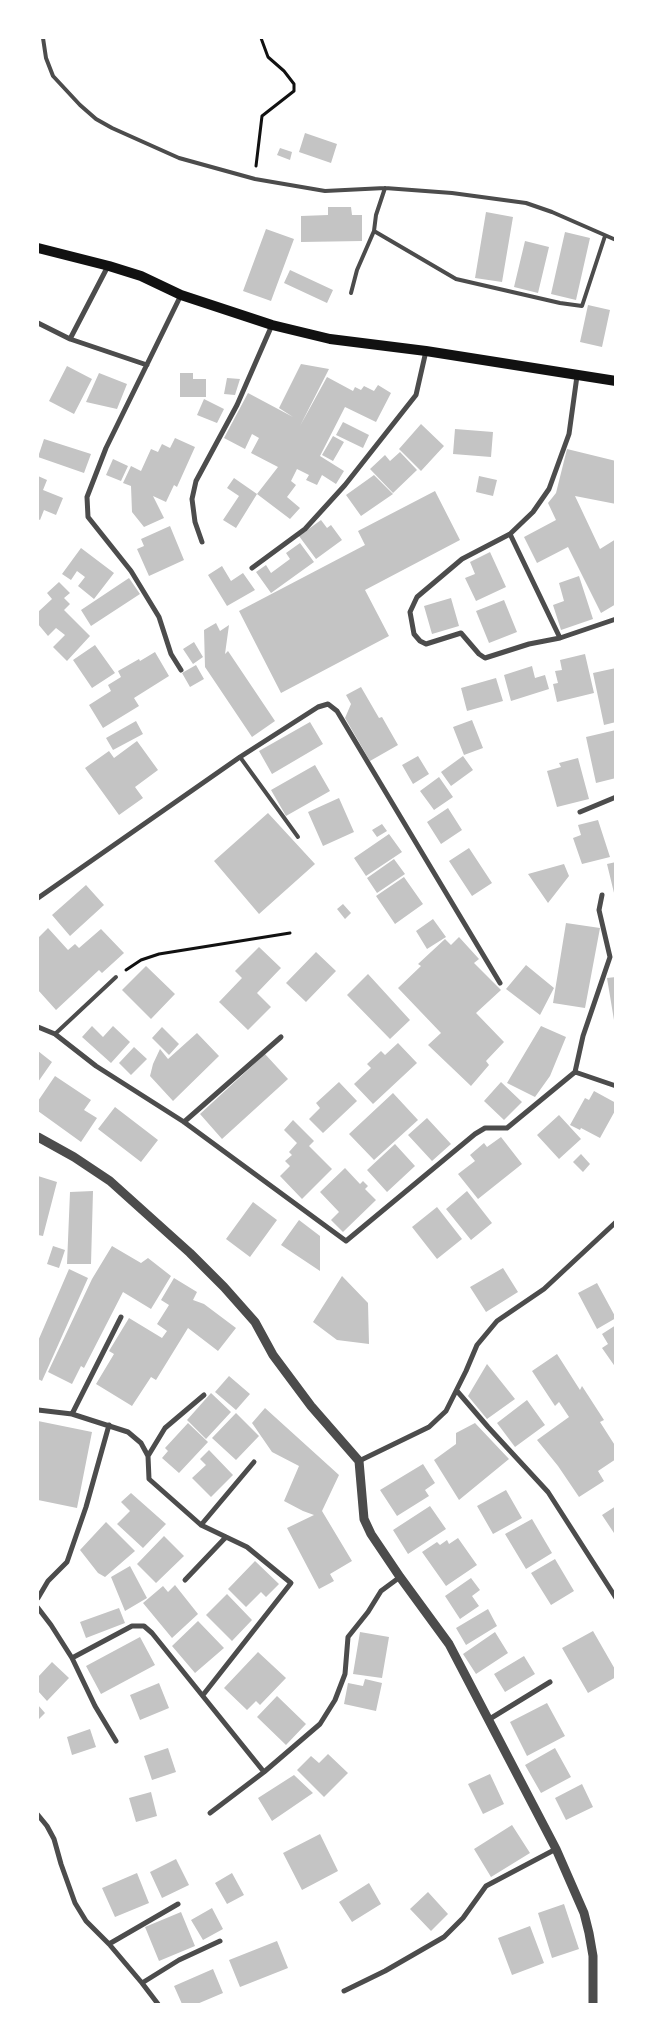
<!DOCTYPE html>
<html>
<head>
<meta charset="utf-8">
<style>
	body { margin:0 }
	#map { position:relative; width:653px; height:2042px; overflow:hidden; background:#fff; font-family:"Exo 2",sans-serif }
	canvas { display:block }
	.frame { position:absolute; inset:0; border:39px solid #fff; pointer-events:none }
</style>
</head>
<body>
<div id="map">
<canvas width="653" height="2042"></canvas>
<div class="frame"></div>
</div>
<script>
const ctx = document.querySelector('canvas').getContext('2d');
ctx.lineJoin = 'round';
function fillPath(path, color) { ctx.fillStyle = color; ctx.fill(path, 'evenodd'); }
const toPath = rows => new Path2D(rows.map(r => 'M' + r).join(''));
function stroke(path, color, width, dash) { ctx.strokeStyle = color; ctx.lineWidth = width; ctx.lineCap = dash ? 'butt' : 'round'; ctx.setLineDash(dash || []); ctx.stroke(path); }
fillPath(toPath([
	[305,133,337,144,331,163,299,152],
	[280,148,292,152,290,160,277,155],
	[328,207,351,207,352,215,362,215,362,241,301,242,301,216,328,215],
	[486,212,513,217,502,282,475,278],
	[266,229,294,239,271,301,243,291],
	[565,232,590,238,576,300,551,294],
	[525,241,549,247,538,293,514,287],
	[290,270,333,290,327,303,284,283],
	[588,305,610,310,602,347,580,342],
	[301,364,329,369,300,426,327,377,353,391,355,387,361,390,364,386,374,391,378,385,391,393,376,422,345,407,320,456,344,471,336,484,322,475,317,485,306,480,309,475,297,469,291,481,296,485,287,497,300,508,290,519,257,494,278,467,251,453,259,438,252,434,245,449,224,438,248,393,293,417,279,408],
	[67,366,92,379,74,414,49,401],
	[99,373,127,384,117,409,86,402],
	[180,373,193,373,193,379,206,379,206,397,180,397],
	[227,378,240,379,235,395,224,394],
	[204,399,224,409,217,423,197,415],
	[343,422,369,435,363,448,336,435],
	[421,424,444,446,421,471,399,449],
	[455,429,493,432,491,457,453,454],
	[333,436,344,442,333,461,322,455],
	[175,438,195,447,177,487,174,485,166,502,153,496,164,518,144,527,132,512,131,486,123,483,131,466,141,471,151,449,158,452,162,444,170,448],
	[44,439,91,454,84,473,38,457],
	[567,449,616,461,616,504,575,496,600,549,616,539,616,604,601,613,568,547,537,563,524,537,556,520,548,503,556,493],
	[400,452,417,470,393,493,370,469,385,455,390,461],
	[113,459,128,466,121,481,106,475],
	[374,475,393,494,361,516,346,495],
	[38,476,47,480,43,490,63,498,56,515,44,510,40,520,38,519],
	[479,476,497,480,493,496,476,492],
	[234,478,257,494,236,528,223,520,239,496,227,488],
	[435,491,460,540,365,590,389,636,281,693,239,611,365,545,358,531],
	[321,520,327,528,331,525,342,540,316,559,299,536],
	[170,526,184,560,149,576,137,549,144,546,141,539],
	[300,543,314,562,271,593,256,572,266,565,271,573,290,559,286,553],
	[81,548,114,573,94,599,78,586,85,577,77,571,71,580,62,574],
	[490,552,506,587,476,601,465,578,475,574,470,562],
	[222,566,231,581,243,573,255,590,227,606,208,575],
	[579,576,593,619,561,630,553,605,564,601,559,583],
	[129,578,140,594,91,626,81,610],
	[59,582,70,593,64,598,70,604,64,610,90,636,67,661,53,647,65,635,56,628,48,636,38,624,38,612,52,599,47,593],
	[451,598,459,626,432,634,424,606],
	[504,600,517,632,489,643,476,611],
	[216,623,220,631,229,625,225,654,228,651,275,721,252,737,205,667,204,630],
	[194,642,203,657,193,664,183,649],
	[95,645,115,673,92,688,73,660],
	[155,652,169,676,134,698,139,706,103,728,89,705,111,691,108,685,121,677,118,671,139,659,140,661],
	[585,654,594,693,557,702,553,684,558,683,555,671,562,670,560,660],
	[196,665,204,679,190,687,182,673],
	[532,666,535,678,545,675,549,689,511,701,504,675],
	[616,668,616,722,604,725,593,673],
	[496,678,503,701,467,711,461,688],
	[361,687,379,718,382,717,398,745,370,761,345,718,351,704,346,695],
	[472,720,483,748,464,755,453,727],
	[136,721,143,734,113,750,106,738],
	[310,722,323,744,272,774,259,751],
	[616,730,616,778,596,783,586,737],
	[137,741,158,770,135,787,143,798,119,815,85,768,109,751,114,758],
	[418,756,429,774,413,784,402,765],
	[463,756,473,770,451,786,441,772],
	[578,758,589,799,557,807,547,771,561,767,559,763],
	[315,765,330,791,286,816,271,790],
	[439,777,453,797,434,810,420,791],
	[339,798,354,832,323,846,308,812],
	[448,808,462,830,441,844,427,822],
	[268,813,315,864,259,914,214,861],
	[598,820,610,857,582,864,573,838,581,835,578,825],
	[382,824,387,831,377,837,372,830],
	[389,834,402,852,366,876,354,858],
	[469,848,492,883,472,896,449,861],
	[394,859,405,874,377,893,367,878],
	[616,862,616,897,615,897,607,864],
	[564,864,569,876,548,903,528,874],
	[404,877,423,904,395,924,376,896],
	[86,885,104,905,70,936,52,915],
	[343,904,351,913,345,919,337,909],
	[433,919,446,937,427,949,416,931],
	[566,923,600,928,585,1008,553,1003],
	[48,928,68,950,75,944,79,948,101,929,124,953,102,973,99,970,56,1010,38,990,38,938],
	[459,937,479,959,474,963,501,990,476,1013,504,1042,486,1061,489,1065,471,1086,428,1045,441,1033,398,988,421,966,418,964,445,939,451,945],
	[259,947,281,968,257,993,271,1007,248,1030,219,1002,242,978,235,971],
	[316,952,336,971,306,1002,286,983],
	[526,965,554,988,540,1015,506,989],
	[146,966,175,994,151,1019,122,990],
	[368,974,410,1020,390,1039,347,995],
	[616,977,616,1020,614,1020,607,978],
	[92,1026,103,1037,113,1026,130,1042,111,1063,82,1037],
	[541,1026,566,1037,550,1076,535,1097,507,1083],
	[162,1027,179,1044,169,1055,152,1038],
	[197,1033,219,1056,173,1101,150,1076,153,1064,160,1049,168,1059],
	[398,1043,417,1063,373,1104,354,1084,371,1068,367,1064,381,1051,385,1055],
	[134,1047,147,1059,131,1075,119,1063],
	[38,1051,52,1062,38,1082],
	[265,1054,288,1079,222,1139,200,1114],
	[55,1076,91,1100,84,1110,97,1118,81,1142,38,1111,38,1101],
	[339,1082,357,1101,323,1133,309,1119,320,1108,316,1103],
	[501,1082,522,1102,504,1120,484,1101],
	[594,1091,616,1103,616,1109,600,1138,581,1128,580,1130,570,1125,585,1098,589,1100],
	[393,1093,418,1120,374,1160,349,1134],
	[115,1107,158,1140,141,1162,98,1129],
	[559,1115,581,1139,559,1159,537,1135],
	[427,1118,451,1144,432,1161,408,1135],
	[293,1120,314,1141,309,1146,332,1169,302,1199,280,1176,290,1166,285,1161,292,1155,289,1152,297,1143,284,1130],
	[501,1137,522,1164,478,1199,458,1174,475,1161,470,1155,484,1143,487,1147],
	[395,1144,415,1166,387,1192,367,1170],
	[581,1154,590,1164,583,1172,573,1162],
	[345,1168,360,1184,363,1181,368,1186,365,1189,376,1200,343,1232,331,1220,339,1212,320,1192],
	[38,1176,57,1182,43,1236,38,1235],
	[93,1191,91,1264,67,1264,70,1192],
	[467,1191,492,1223,471,1240,446,1209],
	[253,1202,277,1220,250,1257,226,1239],
	[437,1207,462,1239,437,1259,412,1227],
	[299,1220,320,1236,320,1271,281,1245],
	[53,1246,65,1250,59,1268,47,1264],
	[112,1246,141,1263,148,1258,171,1276,151,1309,123,1292,84,1368,81,1366,72,1384,48,1372,92,1279],
	[503,1268,518,1292,486,1312,470,1287],
	[69,1269,88,1278,42,1381,38,1379,38,1341],
	[342,1276,368,1303,369,1344,337,1340,313,1322],
	[174,1278,197,1292,193,1300,204,1304,236,1328,218,1351,188,1328,156,1380,151,1377,132,1406,96,1384,114,1354,109,1351,129,1318,162,1338,167,1331,157,1324,169,1305,161,1300],
	[597,1283,616,1318,597,1329,578,1293],
	[616,1325,616,1368,602,1348,608,1344,602,1334],
	[557,1354,580,1390,582,1386,604,1420,600,1422,616,1447,616,1459,598,1471,604,1481,579,1497,558,1466,537,1440,569,1417,559,1402,555,1406,532,1371],
	[487,1364,515,1399,487,1419,468,1396],
	[229,1376,250,1394,236,1410,215,1392],
	[211,1393,231,1412,206,1439,187,1420],
	[527,1400,545,1425,515,1447,497,1423],
	[265,1408,339,1475,322,1511,352,1561,330,1574,334,1581,319,1589,287,1528,314,1515,303,1511,284,1501,299,1466,272,1452,252,1423],
	[236,1413,259,1436,236,1460,212,1438],
	[38,1421,92,1432,77,1508,38,1500],
	[188,1423,208,1442,179,1473,162,1458,168,1451,165,1448],
	[475,1423,509,1459,459,1500,434,1460,456,1444,456,1433],
	[209,1450,233,1475,211,1497,192,1478,206,1465,200,1459],
	[423,1464,435,1483,425,1490,429,1496,397,1516,380,1490],
	[506,1490,522,1518,493,1534,477,1506],
	[131,1493,166,1524,143,1548,117,1524,130,1511,121,1502],
	[430,1506,446,1529,408,1554,393,1530],
	[616,1506,616,1536,602,1515],
	[532,1519,552,1553,526,1569,505,1534],
	[106,1522,135,1551,105,1577,98,1573,80,1550],
	[164,1536,184,1556,156,1583,137,1564],
	[458,1538,477,1565,446,1586,422,1552,437,1542,440,1545,447,1540,449,1544],
	[555,1559,574,1591,551,1605,531,1573],
	[255,1561,279,1584,266,1597,261,1592,246,1607,228,1589],
	[130,1566,147,1598,125,1611,111,1577],
	[471,1578,480,1590,472,1596,479,1606,460,1619,445,1596],
	[175,1585,198,1614,172,1638,143,1603,163,1586,168,1592],
	[227,1594,252,1620,232,1641,206,1615],
	[119,1608,125,1623,86,1638,80,1622],
	[488,1609,497,1626,466,1645,456,1628],
	[198,1621,224,1648,195,1673,172,1646],
	[593,1631,616,1671,616,1677,588,1693,562,1648],
	[360,1632,389,1637,382,1678,353,1674],
	[495,1632,508,1653,476,1674,463,1654],
	[140,1637,155,1665,101,1694,86,1666],
	[258,1652,286,1678,260,1705,256,1701,247,1710,224,1688],
	[524,1656,535,1674,505,1692,494,1674],
	[52,1662,69,1678,47,1701,38,1691,38,1677],
	[365,1679,382,1683,376,1711,344,1704,348,1683,363,1686],
	[159,1683,169,1708,140,1720,130,1695],
	[277,1696,306,1724,286,1745,257,1717],
	[547,1703,565,1736,527,1756,510,1722],
	[38,1705,45,1713,38,1720],
	[90,1729,96,1747,72,1755,67,1737],
	[168,1748,176,1772,152,1780,144,1756],
	[555,1748,571,1777,541,1793,525,1765],
	[328,1754,348,1773,324,1797,297,1770,311,1756,319,1763],
	[490,1774,504,1804,483,1814,468,1784],
	[294,1775,313,1793,272,1821,258,1798],
	[582,1784,593,1807,566,1820,555,1798],
	[151,1792,157,1816,136,1822,129,1798],
	[512,1825,530,1853,491,1877,474,1849],
	[320,1834,338,1871,302,1890,283,1853],
	[176,1859,189,1885,162,1898,150,1872],
	[137,1873,149,1903,115,1917,102,1888],
	[232,1873,244,1895,227,1904,215,1883],
	[369,1883,381,1904,352,1922,339,1902],
	[428,1892,448,1914,431,1931,410,1909],
	[564,1904,579,1949,552,1958,538,1913],
	[212,1908,223,1929,203,1940,191,1920],
	[181,1912,195,1946,159,1961,145,1927],
	[530,1926,544,1963,512,1975,498,1938],
	[277,1941,288,1968,240,1987,229,1960],
	[213,1969,223,1993,197,2004,182,2004,174,1986]
]), '#c4c4c4');
stroke(toPath([
	[256,166,262,116,294,91,294,84,284,71,268,57,261,38],
	[126,970,141,960,159,954,290,933]
]), '#111', 3);
stroke(toPath([
	[43,38,46,58,53,76,80,105,96,119,112,128,179,158,255,179,325,191,385,188,452,193,526,203,552,212,616,240],
	[374,231,456,279,560,303,582,306,605,236],
	[351,293,357,270,374,231,376,215,385,188],
	[240,757,298,837],
	[55,1034,116,977]
]), '#4c4c4c', 4);
stroke(toPath([
	[181,295,106,448,87,497,88,517,131,571,159,617,171,654,181,670],
	[38,323,70,339,108,266],
	[70,339,147,365],
	[510,534,462,559,417,597,410,612,414,634,420,641,426,644,461,633,479,654,485,658,529,644,560,638,510,534,533,512,549,489,569,434,577,376],
	[202,542,195,522,192,499,196,481,237,405,272,325],
	[252,568,305,529,345,485,416,395,426,351],
	[560,638,616,619],
	[580,812,616,797],
	[38,898,240,757,318,707,328,704,337,711,500,983],
	[38,1027,55,1034,96,1066,184,1122,346,1241,475,1134,485,1128,507,1128,575,1072,583,1036,610,957,599,910,602,895],
	[575,1072,616,1086],
	[184,1122,281,1037],
	[457,1391,488,1427,548,1492,616,1598],
	[38,1410,72,1414,128,1432,141,1443,148,1456,149,1479,201,1525,247,1547,291,1583,203,1695],
	[72,1414,121,1317],
	[148,1456,165,1428,204,1395],
	[359,1461,429,1427,446,1411,466,1371,477,1345,497,1321,544,1289,616,1222],
	[201,1525,254,1462],
	[185,1580,226,1537],
	[38,1598,48,1581,67,1562,86,1507,109,1425],
	[38,1608,51,1625,72,1658,132,1626,144,1626,152,1633,264,1772],
	[72,1658,95,1706,116,1741],
	[488,1720,550,1682],
	[210,1813,264,1772,320,1724,335,1700,345,1674,348,1637,368,1612,381,1591,400,1577],
	[38,1815,47,1826,54,1839,61,1864,75,1903,86,1921,109,1944,142,1983,158,2004],
	[109,1944,178,1904],
	[142,1983,179,1960,220,1941],
	[344,1991,385,1971,444,1937,463,1918,486,1886,556,1849]
]), '#4c4c4c', 5);
stroke(toPath([
	[38,1137,74,1157,110,1181,190,1253,224,1287,255,1322,273,1355,311,1406,359,1461,364,1519,371,1534,400,1577,449,1644,556,1849,584,1913,589,1933,593,1956,593,2004]
]), '#4c4c4c', 9);
stroke(toPath([
	[38,248,109,266,141,276,181,295,272,325,330,339,426,351,616,381]
]), '#111', 10);
</script>
</body>
</html>
